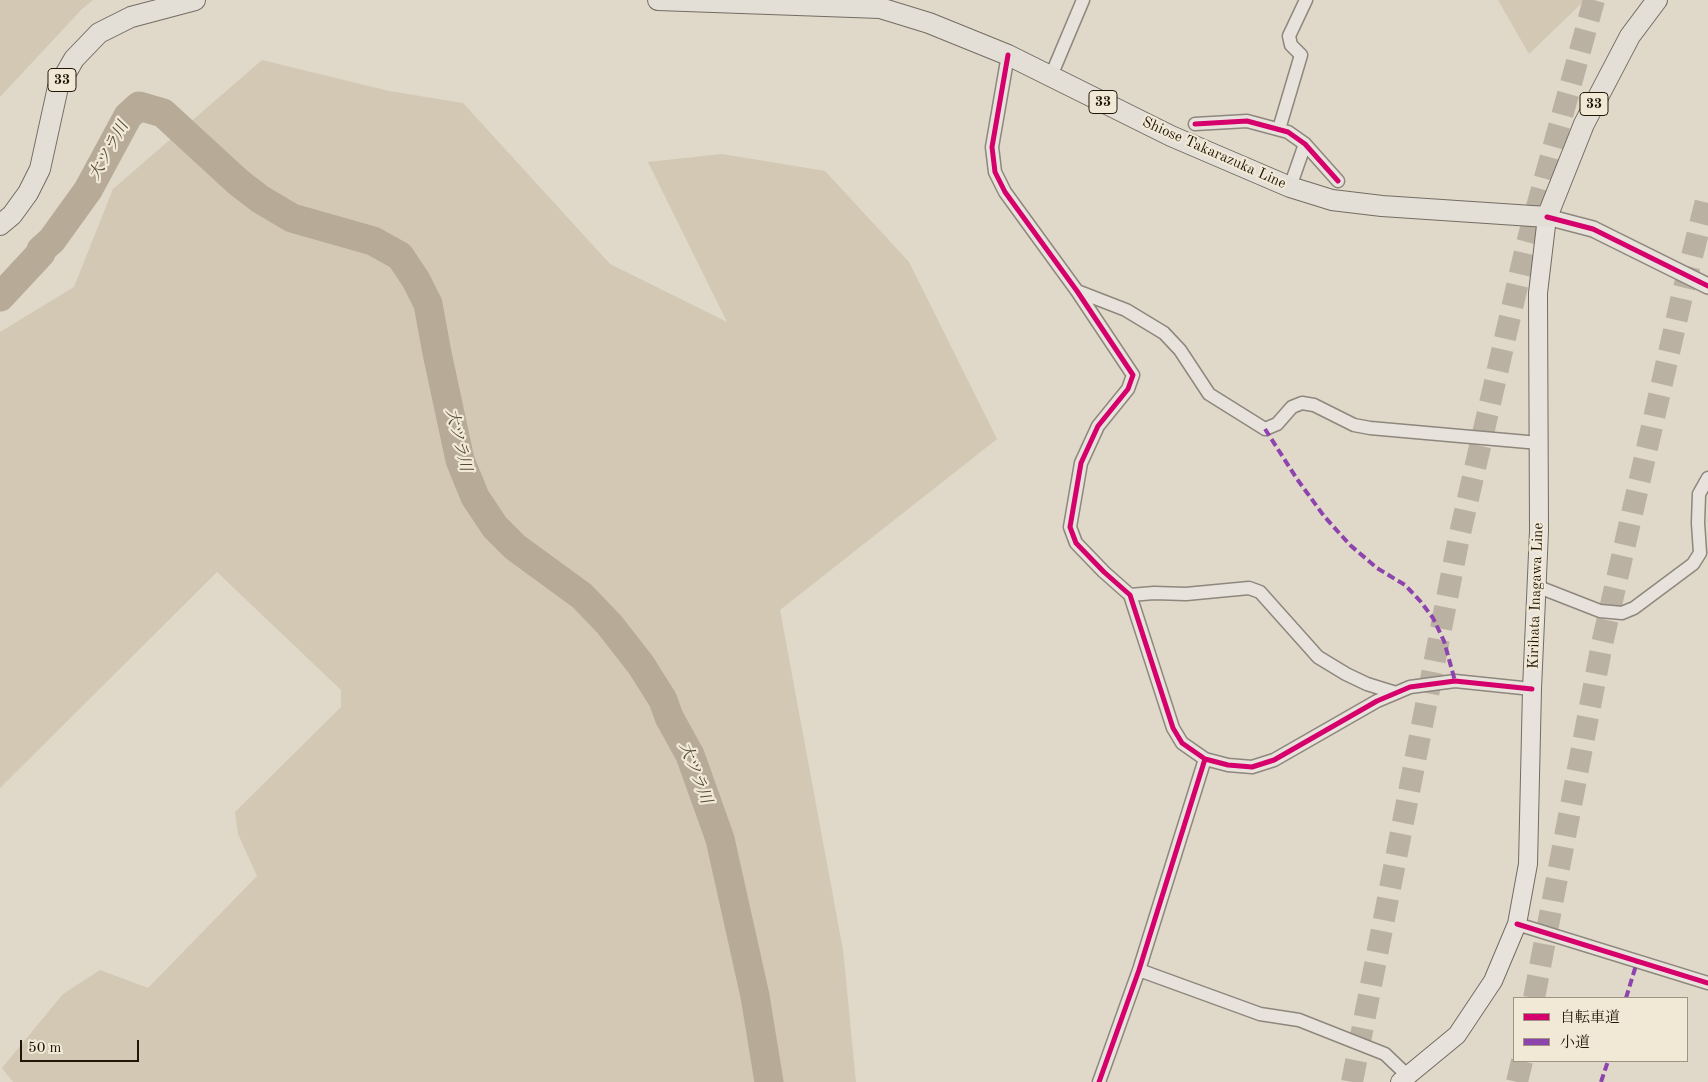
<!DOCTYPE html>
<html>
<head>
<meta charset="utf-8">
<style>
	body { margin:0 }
	#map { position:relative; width:1708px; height:1082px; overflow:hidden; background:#e0d8c9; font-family:"Old Standard TT","Noto Serif JP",serif }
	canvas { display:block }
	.legend { position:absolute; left:1513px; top:997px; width:175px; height:65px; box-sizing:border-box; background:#f1e8d6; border:1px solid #9d9484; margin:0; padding:6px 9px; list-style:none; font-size:15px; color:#201608 }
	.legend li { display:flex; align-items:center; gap:10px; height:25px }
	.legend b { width:25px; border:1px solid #9d9484 }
	.scale { position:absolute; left:20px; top:1040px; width:119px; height:22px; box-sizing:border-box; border:2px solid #201608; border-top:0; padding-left:6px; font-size:15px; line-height:18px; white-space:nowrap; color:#201608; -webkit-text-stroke:4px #f1e8d6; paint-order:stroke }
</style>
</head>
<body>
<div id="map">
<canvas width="1708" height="1082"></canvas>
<ul class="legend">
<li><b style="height:6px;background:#d6006c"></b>自転車道</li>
<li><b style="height:6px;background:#8e44ad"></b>小道</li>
</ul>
<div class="scale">50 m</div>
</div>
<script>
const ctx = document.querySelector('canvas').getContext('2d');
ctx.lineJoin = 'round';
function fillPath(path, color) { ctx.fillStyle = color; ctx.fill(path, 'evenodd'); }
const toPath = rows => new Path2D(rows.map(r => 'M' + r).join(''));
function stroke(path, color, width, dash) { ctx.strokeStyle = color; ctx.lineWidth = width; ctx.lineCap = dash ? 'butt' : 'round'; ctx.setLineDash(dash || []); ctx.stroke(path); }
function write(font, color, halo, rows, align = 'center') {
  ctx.font = font + ' "Old Standard TT","Noto Serif JP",serif'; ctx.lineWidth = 4.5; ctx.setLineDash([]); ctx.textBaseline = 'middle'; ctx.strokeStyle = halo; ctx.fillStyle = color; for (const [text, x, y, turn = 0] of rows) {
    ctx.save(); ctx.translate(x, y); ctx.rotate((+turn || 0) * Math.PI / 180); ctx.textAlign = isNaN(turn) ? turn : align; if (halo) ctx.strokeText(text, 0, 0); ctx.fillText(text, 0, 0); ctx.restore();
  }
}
fillPath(toPath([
	[0,0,93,0,82,9,0,97],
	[1498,0,1585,0,1529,54],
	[262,60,389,91,463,103,610,264,727,322,648,162,722,154,825,171,909,262,997,439,780,610,843,950,856,1082,13,1082,2,1068,63,994,100,970,148,988,257,876,238,834,235,812,341,707,341,690,217,572,0,788,0,332,74,287,113,189]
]), '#d2c8b3');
stroke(toPath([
	[0,297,41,253,41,250,52,240,88,190,128,116,139,106,163,113,238,182,260,199,292,218,373,241,400,256,416,280,428,304,437,353,460,460,475,497,495,527,515,547,582,596,609,624,641,665,663,700,669,717,690,755,720,839,755,996,769,1082]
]), '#b7ab97', 29);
stroke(toPath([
	[1534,998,1602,644,1682,296,1708,193],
	[1352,1082,1458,542,1527,243,1594,0],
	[1517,1082,1522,1061]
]), '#bab1a2', 22, [22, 11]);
const minor = toPath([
	[1008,55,992,147,995,172,1005,192,1077,291,1133,375,1128,389,1098,426,1081,463,1070,527,1076,543,1104,572,1130,595,1173,728,1182,743,1205,759,1228,765,1252,767,1274,760,1377,701,1410,687,1455,681,1532,689],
	[1051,76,1083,0],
	[1195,124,1247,121,1288,132,1305,144,1338,181],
	[1279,129,1301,55,1291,45,1289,36,1306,0],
	[1290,187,1305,144],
	[1077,291,1126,310,1164,333,1180,350,1209,394,1265,429,1277,424,1292,407,1302,403,1314,405,1354,425,1370,428,1539,443],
	[1536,586,1600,611,1622,613,1634,608,1693,564,1700,553,1698,523,1699,494,1708,478],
	[1130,595,1154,593,1186,594,1249,588,1260,592,1318,657,1346,674,1367,684,1396,693],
	[1517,924,1708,983],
	[1139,970,1260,1014,1299,1020,1385,1054,1408,1076],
	[1099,1082,1139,970,1205,759]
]);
const tertiary = toPath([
	[1547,217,1593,229,1708,286]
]);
const secondary = toPath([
	[1400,1082,1457,1035,1493,981,1517,924,1528,864,1532,689,1539,531,1538,293,1547,217]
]);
const primary = toPath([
	[658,0,880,8,929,23,1008,55,1171,136,1290,187,1332,200,1382,206,1547,217,1584,124,1630,36,1657,0],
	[0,225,12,215,28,193,40,169,58,87,74,59,99,33,131,17,195,0]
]);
stroke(minor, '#8d877d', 15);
stroke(tertiary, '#8d877d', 18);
stroke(secondary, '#726d63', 20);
stroke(primary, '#726d63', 22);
stroke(minor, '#e7e3dc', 12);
stroke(tertiary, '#e7e3dc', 15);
stroke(secondary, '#e7e3dc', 18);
stroke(primary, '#e3ded6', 20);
stroke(toPath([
	[1265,429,1297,479,1324,516,1350,545,1377,568,1405,585,1421,602,1433,618,1444,641,1455,681],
	[1626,998,1637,962],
	[1601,1082,1608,1061]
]), '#8e44ad', 4, [8, 4]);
stroke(toPath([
	[1008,55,992,147,995,172,1005,192,1077,291,1133,375,1128,389,1098,426,1081,463,1070,527,1076,543,1104,572,1130,595,1173,728,1182,743,1205,759,1228,765,1252,767,1274,760,1377,701,1410,687,1455,681,1532,689],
	[1195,124,1247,121,1288,132,1305,144,1338,181],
	[1547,217,1593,229,1708,286],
	[1517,924,1708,983],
	[1099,1082,1139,970,1205,759]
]), '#d6006c', 5);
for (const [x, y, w] of [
	[62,80,28],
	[1103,102,28],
	[1594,104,28]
]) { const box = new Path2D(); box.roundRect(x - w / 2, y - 11.5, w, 23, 4); ctx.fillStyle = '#f1e8d6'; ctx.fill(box); stroke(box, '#201608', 1); }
write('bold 14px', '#201608', null, [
	["33",62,80],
	["33",1103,102],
	["33",1594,104]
]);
write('15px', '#201608', '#f1e8d6', [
	["Shiose Takarazuka Line",1214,153,24],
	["Kirihata Inagawa Line",1536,596,-88]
]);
write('italic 16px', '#554a38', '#f1e8d6', [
	["大ツラ川",109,151,-61],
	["大ツラ川",458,440,76],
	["大ツラ川",695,773,69]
]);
</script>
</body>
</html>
